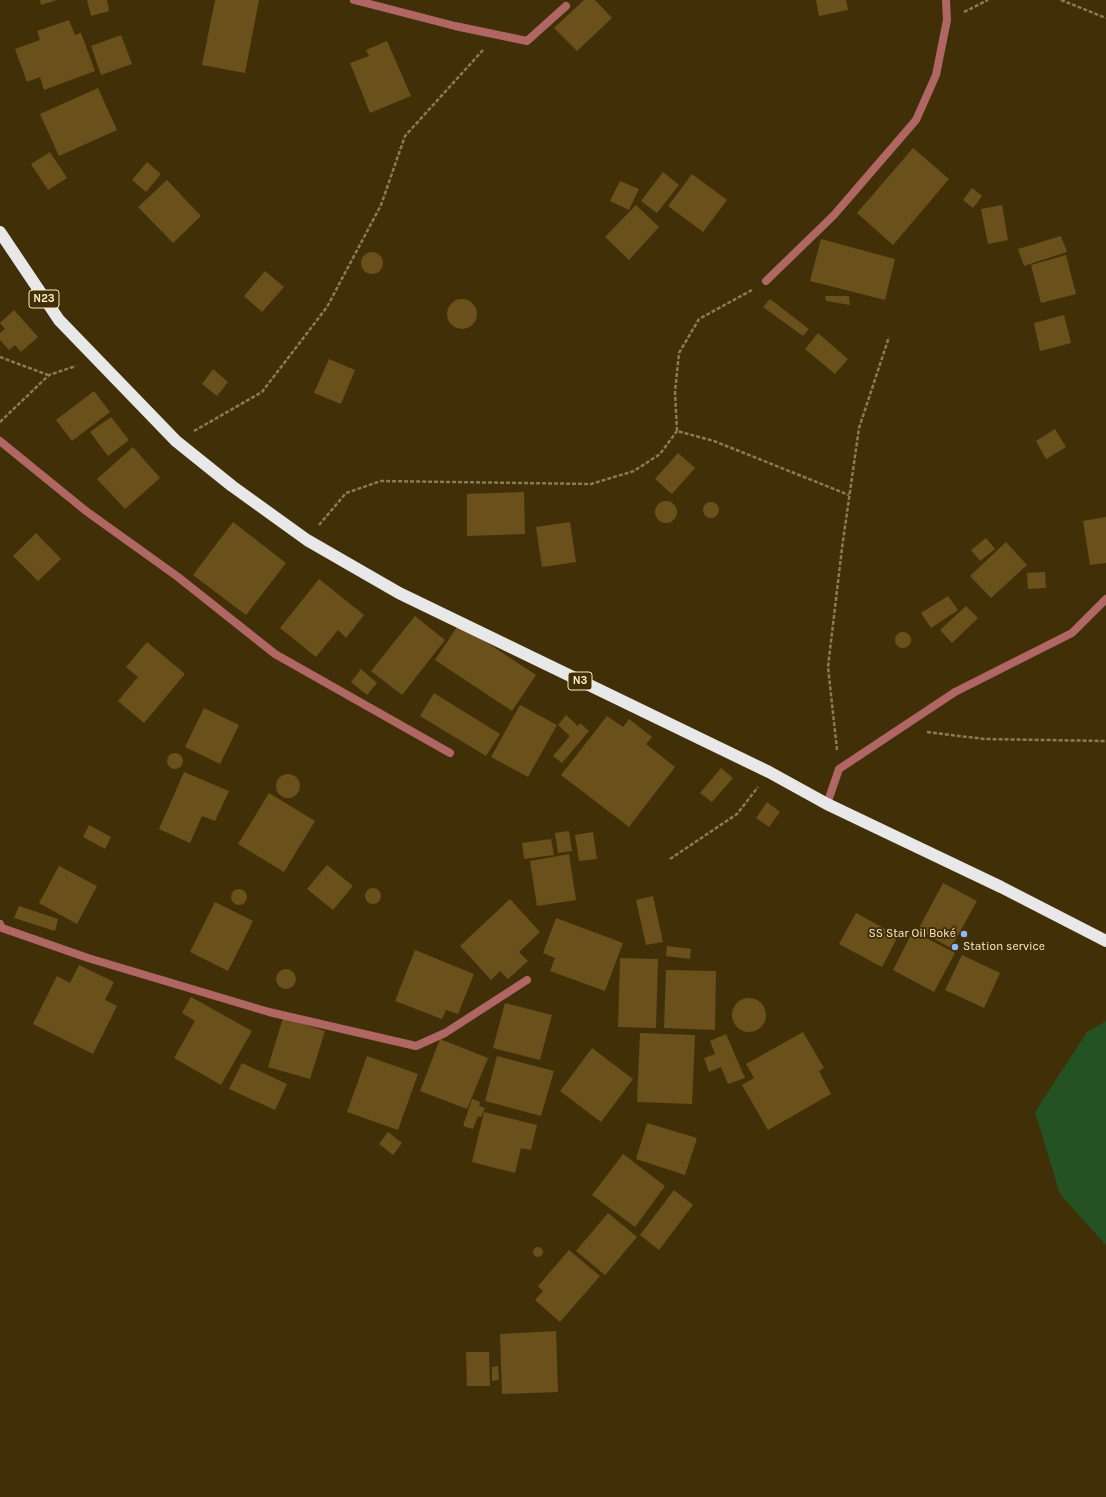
<!DOCTYPE html>
<html>
<head>
<meta charset="utf-8">
<style>
	body { margin:0 }
	canvas { display:block; background:#412f08 }
</style>
</head>
<body>
<canvas width="1106" height="1497"></canvas>
<script>
const ctx = document.querySelector('canvas').getContext('2d');
ctx.lineJoin = 'round';
function fillPath(path, color) { ctx.fillStyle = color; ctx.fill(path, 'evenodd'); }
const toPath = rows => new Path2D(rows.map(r => 'M' + r).join(''));
function stroke(path, color, width, dash) { ctx.strokeStyle = color; ctx.lineWidth = width; ctx.lineCap = dash ? 'butt' : 'round'; ctx.setLineDash(dash || []); ctx.stroke(path); }
function write(font, color, halo, rows, align = 'center') {
  ctx.font = font + ' Karla,sans-serif'; ctx.lineWidth = 4; ctx.setLineDash([]); ctx.textBaseline = 'middle'; ctx.strokeStyle = halo; ctx.fillStyle = color; for (const [text, x, y, turn = 0] of rows) {
    ctx.save(); ctx.translate(x, y); ctx.rotate((+turn || 0) * Math.PI / 180); ctx.textAlign = isNaN(turn) ? turn : align; if (halo) ctx.strokeText(text, 0, 0); ctx.fillText(text, 0, 0); ctx.restore();
  }
}
fillPath(toPath([
	[1106,1021,1106,1245,1060,1194,1035,1112,1087,1032]
]), '#245222');
fillPath(toPath([
	[40,0,57,0,41,5],
	[87,0,107,0,109,11,91,16],
	[215,0,259,0,245,73,202,65],
	[584,0,595,0,612,18,577,51,554,28],
	[816,0,846,0,848,10,819,16],
	[69,20,75,35,81,33,95,71,44,90,40,77,27,82,15,49,40,40,37,31],
	[121,35,132,64,101,75,91,46],
	[387,41,411,96,370,113,350,63,369,56,366,50],
	[98,88,117,130,59,156,40,114],
	[913,148,949,179,893,245,857,213],
	[50,152,67,178,48,190,31,164],
	[147,162,161,174,146,192,132,180],
	[663,172,679,185,657,213,641,201],
	[692,174,727,200,703,232,668,206],
	[167,180,201,216,173,243,138,207],
	[620,181,639,189,629,210,610,201],
	[972,188,982,196,973,208,963,200],
	[636,205,659,227,629,260,605,237],
	[1002,205,1008,240,988,244,981,209],
	[1061,236,1067,252,1024,266,1018,249],
	[821,239,895,259,885,300,810,281],
	'361 263a11 11 0 1 1 22 0a11 11 0 1 1-22 0Z',
	[1066,255,1076,294,1041,303,1031,265],
	[265,271,284,287,262,312,244,296],
	[825,296,849,296,850,305,826,301],
	[770,299,809,329,803,336,763,307],
	'447 314a15 15 0 1 1 30 0a15 15 0 1 1-30 0Z',
	[14,310,38,337,21,352,15,345,9,350,0,340,0,333,5,329,0,323],
	[1064,315,1071,343,1040,351,1034,323],
	[818,333,848,359,835,374,805,349],
	[329,359,355,370,341,404,314,393],
	[213,369,228,382,217,396,202,384],
	[94,391,110,412,72,441,56,420],
	[111,417,129,440,108,456,90,432],
	[1055,429,1066,447,1046,459,1036,441],
	[133,447,160,478,125,509,97,479],
	[678,453,695,468,672,494,655,479],
	[524,492,525,534,467,536,467,494],
	'655 512a11 11 0 1 1 22 0a11 11 0 1 1-22 0Z',
	'703 510a8 8 0 1 1 16 0a8 8 0 1 1-16 0Z',
	[1106,517,1106,563,1090,565,1083,521],
	[233,522,286,563,246,615,193,575],
	[570,522,576,562,542,567,536,527],
	[36,533,61,559,38,581,13,556],
	[986,538,995,549,980,561,971,550],
	[1006,542,1027,565,991,598,970,576],
	[1045,572,1046,588,1028,589,1027,573],
	[319,579,364,615,346,638,338,630,316,657,280,628],
	[948,596,958,610,931,628,921,613],
	[966,606,978,618,952,643,940,630],
	[415,616,445,640,402,695,371,671],
	[459,624,536,675,512,711,435,660],
	'895 640a8 8 0 1 1 16 0a8 8 0 1 1-16 0Z',
	[147,642,185,674,144,723,118,701,138,677,126,667],
	[361,669,377,683,367,695,351,682],
	[434,693,500,734,486,756,420,716],
	[520,705,557,725,528,777,491,757],
	[204,708,239,725,220,764,185,747],
	[566,715,578,726,580,723,589,731,562,763,553,756,570,736,558,725],
	[607,716,623,727,629,719,652,737,646,744,675,767,629,827,561,775],
	'167 761a8 8 0 1 1 16 0a8 8 0 1 1-16 0Z',
	[721,768,733,778,712,802,700,793],
	[184,772,229,791,215,821,202,816,190,843,159,829],
	'276 786a12 12 0 1 1 24 0a12 12 0 1 1-24 0Z',
	[269,793,315,821,284,872,238,844],
	[767,802,780,812,769,827,756,818],
	[89,825,111,837,105,849,83,837],
	[569,831,572,851,558,853,555,833],
	[593,832,597,859,579,861,575,835],
	[551,839,554,855,524,859,522,843],
	[569,854,576,900,537,906,530,861],
	[327,865,353,886,333,910,307,889],
	[59,866,97,886,77,924,39,903],
	[943,883,977,901,951,948,918,930],
	'365 896a8 8 0 1 1 16 0a8 8 0 1 1-16 0Z',
	'231 897a8 8 0 1 1 16 0a8 8 0 1 1-16 0Z',
	[653,896,663,942,646,945,636,900],
	[510,899,540,932,519,952,528,961,508,979,500,971,491,980,460,946],
	[215,902,253,921,228,971,190,952],
	[19,906,58,919,55,931,14,918],
	[856,913,898,936,882,967,839,944],
	[556,918,623,943,605,991,550,971,555,958,543,953],
	[913,931,955,953,934,992,893,970],
	[667,946,691,949,690,959,666,956],
	[415,950,474,974,458,1014,446,1010,442,1019,395,1001],
	[962,955,1000,973,984,1008,945,990],
	[620,958,658,959,656,1028,618,1027],
	[79,965,114,982,105,1000,117,1006,93,1054,33,1024,57,976,70,983],
	'276 979a10 10 0 1 1 20 0a10 10 0 1 1-20 0Z',
	[666,970,716,971,715,1030,664,1028],
	[191,997,252,1031,221,1085,174,1058,195,1021,182,1013],
	'732 1015a17 17 0 1 1 34 0a17 17 0 1 1-34 0Z',
	[505,1003,552,1015,540,1060,493,1048],
	[283,1018,325,1031,310,1079,268,1067],
	[803,1032,824,1068,819,1071,831,1094,768,1130,742,1085,754,1078,746,1064],
	[640,1033,695,1035,692,1104,637,1102],
	[726,1034,745,1078,728,1084,721,1067,709,1072,704,1058,715,1054,710,1041],
	[440,1039,488,1058,467,1109,420,1091],
	[592,1048,633,1079,601,1122,560,1091],
	[367,1056,418,1074,398,1130,347,1112],
	[497,1056,554,1071,541,1116,485,1101],
	[242,1063,287,1084,275,1110,229,1089],
	[472,1099,480,1102,479,1106,485,1108,481,1117,478,1116,473,1129,463,1126],
	[484,1112,537,1125,531,1150,521,1148,515,1173,472,1162],
	[647,1123,697,1138,685,1175,636,1159],
	[388,1132,402,1143,393,1155,379,1144],
	[623,1154,665,1186,635,1227,592,1195],
	[674,1190,693,1205,659,1250,640,1235],
	[608,1213,637,1237,605,1275,576,1251],
	'533 1252a5 5 0 1 1 10 0a5 5 0 1 1-10 0Z',
	[569,1250,600,1276,560,1322,535,1300,543,1291,538,1286],
	[556,1331,558,1392,502,1394,500,1334],
	[466,1352,489,1352,490,1386,467,1386],
	[498,1366,499,1380,492,1381,492,1367]
]), '#6a501a');
stroke(toPath([
	[1061,0,1106,18],
	[964,12,988,0],
	[752,290,699,319,679,353,675,392,677,431,714,441,849,495],
	[0,357,48,375],
	[0,422,49,375,76,366],
	[194,431,262,392,327,307,381,205,405,136,483,50],
	[319,525,346,493,381,481,591,484,634,471,660,454,677,431],
	[927,732,984,739,1106,741],
	[837,750,828,667,842,548,859,428,889,337],
	[670,859,737,814,758,787]
]), '#8c7a55', 2.5, [4, 2]);
stroke(toPath([
	[0,924,2,928,88,958,269,1012,416,1046,445,1033,527,980]
]), '#b06764', 8);
stroke(toPath([
	[354,0,455,26,527,41,566,6],
	[766,281,834,215,916,120,936,75,947,20,946,0],
	[0,441,86,511,178,577,275,654,450,753],
	[827,804,839,769,955,692,1072,633,1106,599]
]), '#b06764', 8);
stroke(toPath([
	[0,232,59,320,176,441,232,486,307,540,399,593,769,772,827,804,1001,887,1106,941]
]), '#e8e8e8', 12);
for (const [x, y, r, color] of [
	[964,934,4,"#93b7fd"],
	[955,947,4,"#93b7fd"]
]) { const dot = new Path2D(); dot.arc(x, y, r, 0, 2 * Math.PI); ctx.fillStyle = color; ctx.fill(dot); stroke(dot, '#412f08', 1.5); }
for (const [x, y, w] of [
	[44,299,30],
	[580,681,24]
]) { const box = new Path2D(); box.roundRect(x - w / 2, y - 9, w, 18, 3); ctx.fillStyle = '#412f08'; ctx.fill(box); stroke(box, '#feecca', 1); }
write('bold 11px', '#feecca', null, [
	["N23",44,299],
	["N3",580,681]
]);
write('12px', '#feecca', '#412f08', [
	["SS Star Oil Boké",956,934],
	["Station service",963,947,"left"]
], 'right');
</script>
</body>
</html>
